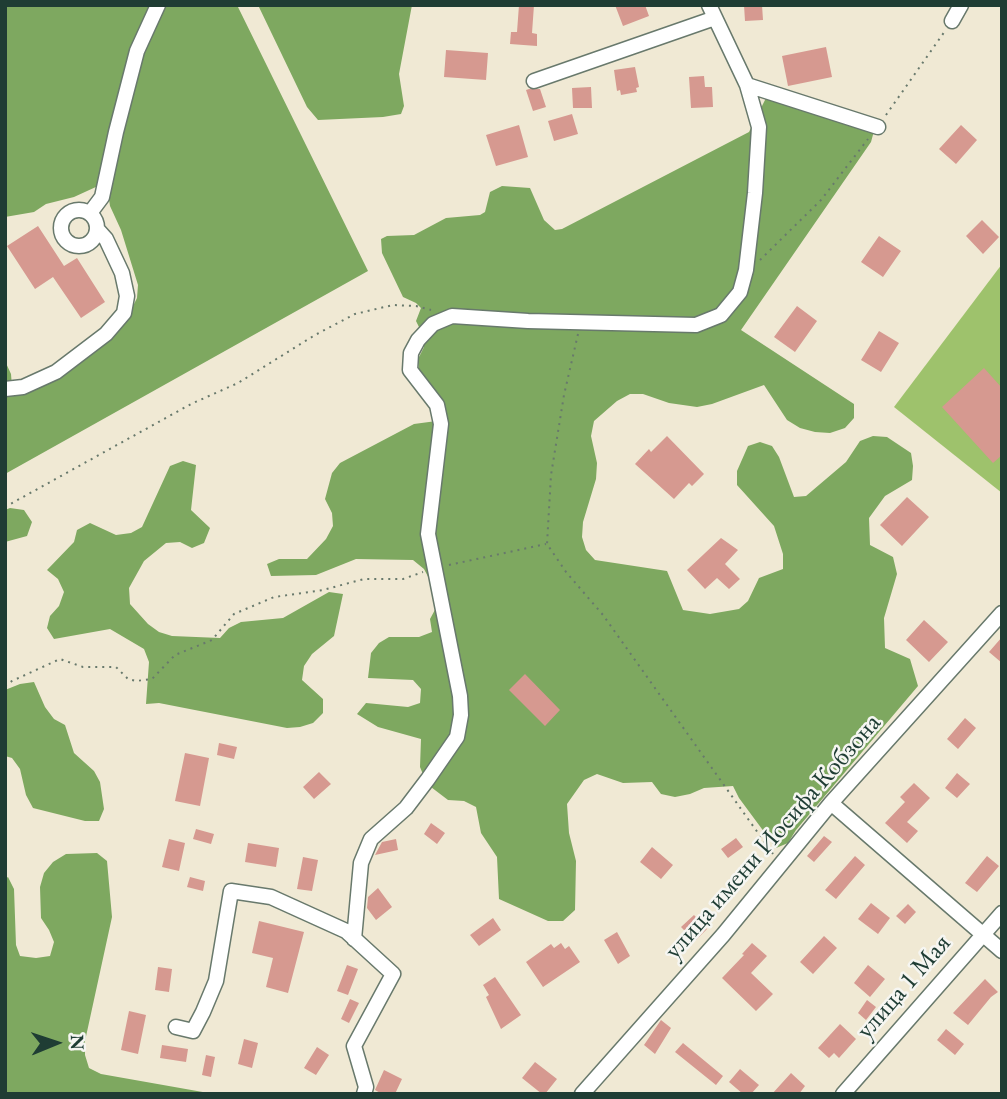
<!DOCTYPE html>
<html>
<head>
<meta charset="utf-8">
<style>
	body { margin:0 }
	#map { position:relative; width:1007px; height:1099px; overflow:hidden; background:#f0e9d4; font-family:"EB Garamond",serif }
	canvas { display:block }
	.frame { position:absolute; inset:0; border:7px solid #1f3d34; pointer-events:none }
	.north { position:absolute; left:21px; top:1008px; width:70px; height:70px; -webkit-text-stroke:5px #f6f6f2; paint-order:stroke; rotate:88deg; font-size:19px; font-weight:700; line-height:28px; text-align:center; color:#1f3d34 }
	.north::after { content:''; display:block; margin:auto; width:24px; height:32px; background:#1f3d34; clip-path:polygon(50% 0,100% 100%,50% 72%,0 100%) }
</style>
</head>
<body>
<div id="map">
<canvas width="1007" height="1099"></canvas>
<div class="frame"></div>
<div class="north">N</div>
</div>
<script>
const ctx = document.querySelector('canvas').getContext('2d');
ctx.lineJoin = 'round';
function fillPath(path, color) { ctx.fillStyle = color; ctx.fill(path, 'evenodd'); }
const toPath = rows => new Path2D(rows.map(r => 'M' + r).join(''));
function stroke(path, color, width, dash) { ctx.strokeStyle = color; ctx.lineWidth = width; ctx.lineCap = dash ? 'butt' : 'round'; ctx.setLineDash(dash || []); ctx.stroke(path); }
function write(font, color, halo, rows, align = 'center') {
  ctx.font = font + ' "EB Garamond",serif'; ctx.lineWidth = 5; ctx.setLineDash([]); ctx.textBaseline = 'middle'; ctx.strokeStyle = halo; ctx.fillStyle = color; for (const [text, x, y, turn = 0] of rows) {
    ctx.save(); ctx.translate(x, y); ctx.rotate((+turn || 0) * Math.PI / 180); ctx.textAlign = isNaN(turn) ? turn : align; if (halo) ctx.strokeText(text, 0, 0); ctx.fillText(text, 0, 0); ctx.restore();
  }
}
fillPath(toPath([
	[1002,264,1002,493,894,407]
]), '#9ec26c');
fillPath(toPath([
	[5,5,237,5,368,271,5,474,5,361,11,374,12,387,23,393,125,322,137,298,138,285,121,230,110,206,108,193,98,186,74,197,46,204,34,212,5,217],
	[258,5,412,5,399,74,404,106,401,114,383,117,318,120,307,107],
	[767,96,874,131,871,142,741,330,854,404,854,418,845,428,830,433,815,432,800,428,787,420,764,385,712,404,697,407,669,403,643,394,630,394,617,401,594,421,591,436,597,463,596,479,583,522,582,537,586,550,595,560,667,571,683,610,710,614,739,609,748,601,759,578,783,569,783,554,774,526,737,485,737,471,748,446,760,442,772,446,779,457,794,497,806,496,846,462,860,441,873,436,887,437,911,453,913,466,912,480,885,496,869,518,870,545,893,557,897,574,884,618,885,648,910,659,918,686,796,830,788,843,776,848,739,798,733,786,704,788,690,794,675,797,661,794,652,782,623,783,597,774,584,780,567,804,569,833,576,861,575,910,563,921,548,921,499,899,497,857,481,833,476,807,464,801,448,800,427,784,420,767,421,739,378,727,357,714,366,703,408,707,420,703,421,689,413,680,368,678,371,653,379,643,389,637,419,637,432,632,430,619,437,606,436,592,424,569,413,560,356,559,316,575,271,576,267,564,279,559,307,559,326,539,333,526,332,513,325,499,332,473,340,463,414,424,444,420,419,372,418,359,424,347,422,333,416,321,421,308,416,303,403,297,382,253,381,239,387,236,414,235,446,218,480,215,485,212,490,192,502,186,530,188,544,220,555,230,562,229,749,132],
	[183,461,196,465,191,510,210,528,204,543,192,548,180,542,166,543,144,561,129,588,130,604,148,624,159,632,172,636,220,638,229,628,241,622,283,618,329,592,343,594,334,636,312,654,304,666,302,680,323,699,323,713,313,723,300,727,287,728,159,703,146,704,149,662,144,649,110,629,54,639,47,628,50,616,59,606,64,592,58,579,47,570,74,542,77,530,90,523,116,535,131,533,142,527,170,466],
	[10,508,24,510,32,522,27,536,5,542,5,510],
	[34,682,45,707,54,719,65,725,74,753,94,771,100,782,104,809,99,821,85,821,33,808,26,795,20,769,12,758,5,756,5,690,20,684],
	[97,853,107,861,112,917,85,1041,85,1055,89,1068,101,1074,214,1094,5,1094,5,879,8,877,14,889,16,945,20,956,36,958,50,956,54,942,49,930,41,918,40,887,44,873,53,862,66,854]
]), '#7ea860');
fillPath(toPath([
	[519,5,534,5,532,33,537,34,537,46,510,44,511,32,517,32],
	[615,5,645,5,649,16,623,26],
	[744,5,762,5,763,20,745,21],
	[826,47,832,77,788,86,782,56],
	[446,50,488,53,486,80,444,77],
	[635,67,639,87,636,88,637,92,621,95,620,90,617,91,614,70],
	[704,76,705,87,712,87,713,107,691,108,689,77],
	[591,87,592,108,573,108,572,88],
	[529,89,540,89,546,107,533,111,526,90],
	[572,114,578,134,554,141,548,121],
	[519,125,528,157,496,166,486,135],
	[961,125,977,140,956,164,939,149],
	[982,220,999,237,983,254,966,236],
	[38,226,64,266,77,258,105,302,81,318,53,277,35,289,7,246],
	[879,236,901,251,883,277,861,262],
	[797,306,817,321,795,352,774,337],
	[879,331,899,343,881,372,861,360],
	[984,368,1002,388,1002,455,993,463,942,407],
	[667,436,704,474,692,486,689,483,674,499,635,464,649,449,651,452],
	[907,497,929,517,902,546,880,525],
	[721,538,738,550,725,564,740,579,729,589,717,578,705,589,687,570],
	[924,620,948,642,929,662,906,640],
	[1002,637,1002,663,989,652],
	[525,674,560,710,545,726,509,690],
	[965,718,976,728,958,749,947,739],
	[219,743,237,747,234,759,217,755],
	[185,753,209,758,200,806,175,801],
	[319,772,331,784,314,799,303,787],
	[957,773,970,784,957,798,945,788],
	[914,783,930,798,907,822,918,831,907,843,885,823,905,802,900,797],
	[431,823,445,833,437,844,424,834],
	[196,829,214,834,211,844,193,839],
	[824,836,832,842,814,862,807,856],
	[736,838,743,847,728,858,721,849],
	[169,839,185,843,179,871,162,867],
	[396,839,398,850,375,855,382,842],
	[248,843,279,848,276,867,245,862],
	[652,847,673,865,661,879,640,862],
	[855,856,865,865,836,899,825,890],
	[987,856,999,866,977,892,965,883],
	[303,857,318,860,312,891,297,889],
	[190,877,205,881,203,891,187,887],
	[378,888,392,907,376,920,367,908,368,897],
	[871,903,890,918,878,934,858,919],
	[908,904,916,912,905,924,896,916],
	[694,915,707,929,695,941,681,927],
	[493,918,501,930,479,946,470,935],
	[259,921,304,932,288,993,266,987,273,958,252,953],
	[617,932,630,956,618,964,604,940],
	[824,936,837,948,813,974,800,962],
	[561,943,565,949,569,946,580,962,543,987,526,962,551,944,554,948],
	[752,943,767,956,751,973,773,994,756,1011,722,978,744,955,742,954],
	[347,965,358,969,348,995,337,991],
	[868,965,885,979,870,997,854,983],
	[158,967,172,969,169,992,155,990],
	[495,977,521,1015,501,1029,486,997,489,995,483,985],
	[985,979,998,992,991,997,968,1025,953,1013],
	[350,999,359,1003,349,1023,341,1019],
	[867,1000,876,1007,866,1020,858,1013],
	[129,1011,146,1015,138,1054,121,1050],
	[661,1020,671,1028,655,1054,644,1045],
	[840,1024,856,1039,839,1058,834,1053,829,1058,818,1048],
	[946,1029,964,1044,955,1055,937,1040],
	[244,1039,258,1043,252,1068,238,1064],
	[683,1043,723,1076,716,1085,675,1052],
	[162,1045,188,1049,186,1062,160,1058],
	[317,1047,329,1055,316,1075,304,1068],
	[206,1055,215,1057,211,1077,202,1075],
	[535,1062,557,1079,545,1094,542,1094,522,1078],
	[740,1069,759,1085,751,1094,743,1094,729,1082],
	[384,1070,402,1079,395,1094,382,1094,375,1090],
	[791,1073,805,1086,799,1094,772,1094]
]), '#d69990');
const minor = toPath([
	[952,21,961,5],
	[534,81,715,18],
	[747,85,878,127],
	'61 228a18 18 0 1 1 36 0a18 18 0 1 1-36 0Z',
	[90,213,102,197,116,132,137,51,158,5],
	[5,389,23,387,56,372,106,334,124,313,127,296,122,273,106,239,97,229],
	[831,803,1002,951],
	[354,939,361,863,371,839,406,808,428,779,457,737,461,715,460,696,428,534,441,424,437,405,410,370,411,353,418,340,433,324,452,316,528,321,696,325,721,315,740,292,746,270,755,193,759,127,747,85,709,5],
	[176,1027,193,1031,203,1012,216,981,231,891,271,897,346,931,393,974,354,1046,366,1087,364,1094],
	[582,1094,723,935,831,803,1002,613],
	[843,1094,1002,913]
]);
stroke(minor, '#68796c', 17);
stroke(toPath([
	[886,115,945,31],
	[760,260,821,200,868,139],
	[578,334,564,395,551,475,547,544,566,572,603,615,773,854],
	[5,507,191,404,238,383,315,335,355,314,393,305,416,306,431,310],
	[449,565,546,544],
	[5,686,12,681,60,659,83,667,116,667,128,679,136,681,152,679,175,655,212,640,234,614,274,597,323,590,364,579,403,579,423,572]
]), '#68796c', 2, [2, 5]);
stroke(minor, '#fff', 14);
write('26px', '#1f3d34', '#f6f6f2', [
	["улица имени Иосифа Кобзона",773,837,-49],
	["улица 1 Мая",904,987,-49]
]);
</script>
</body>
</html>
